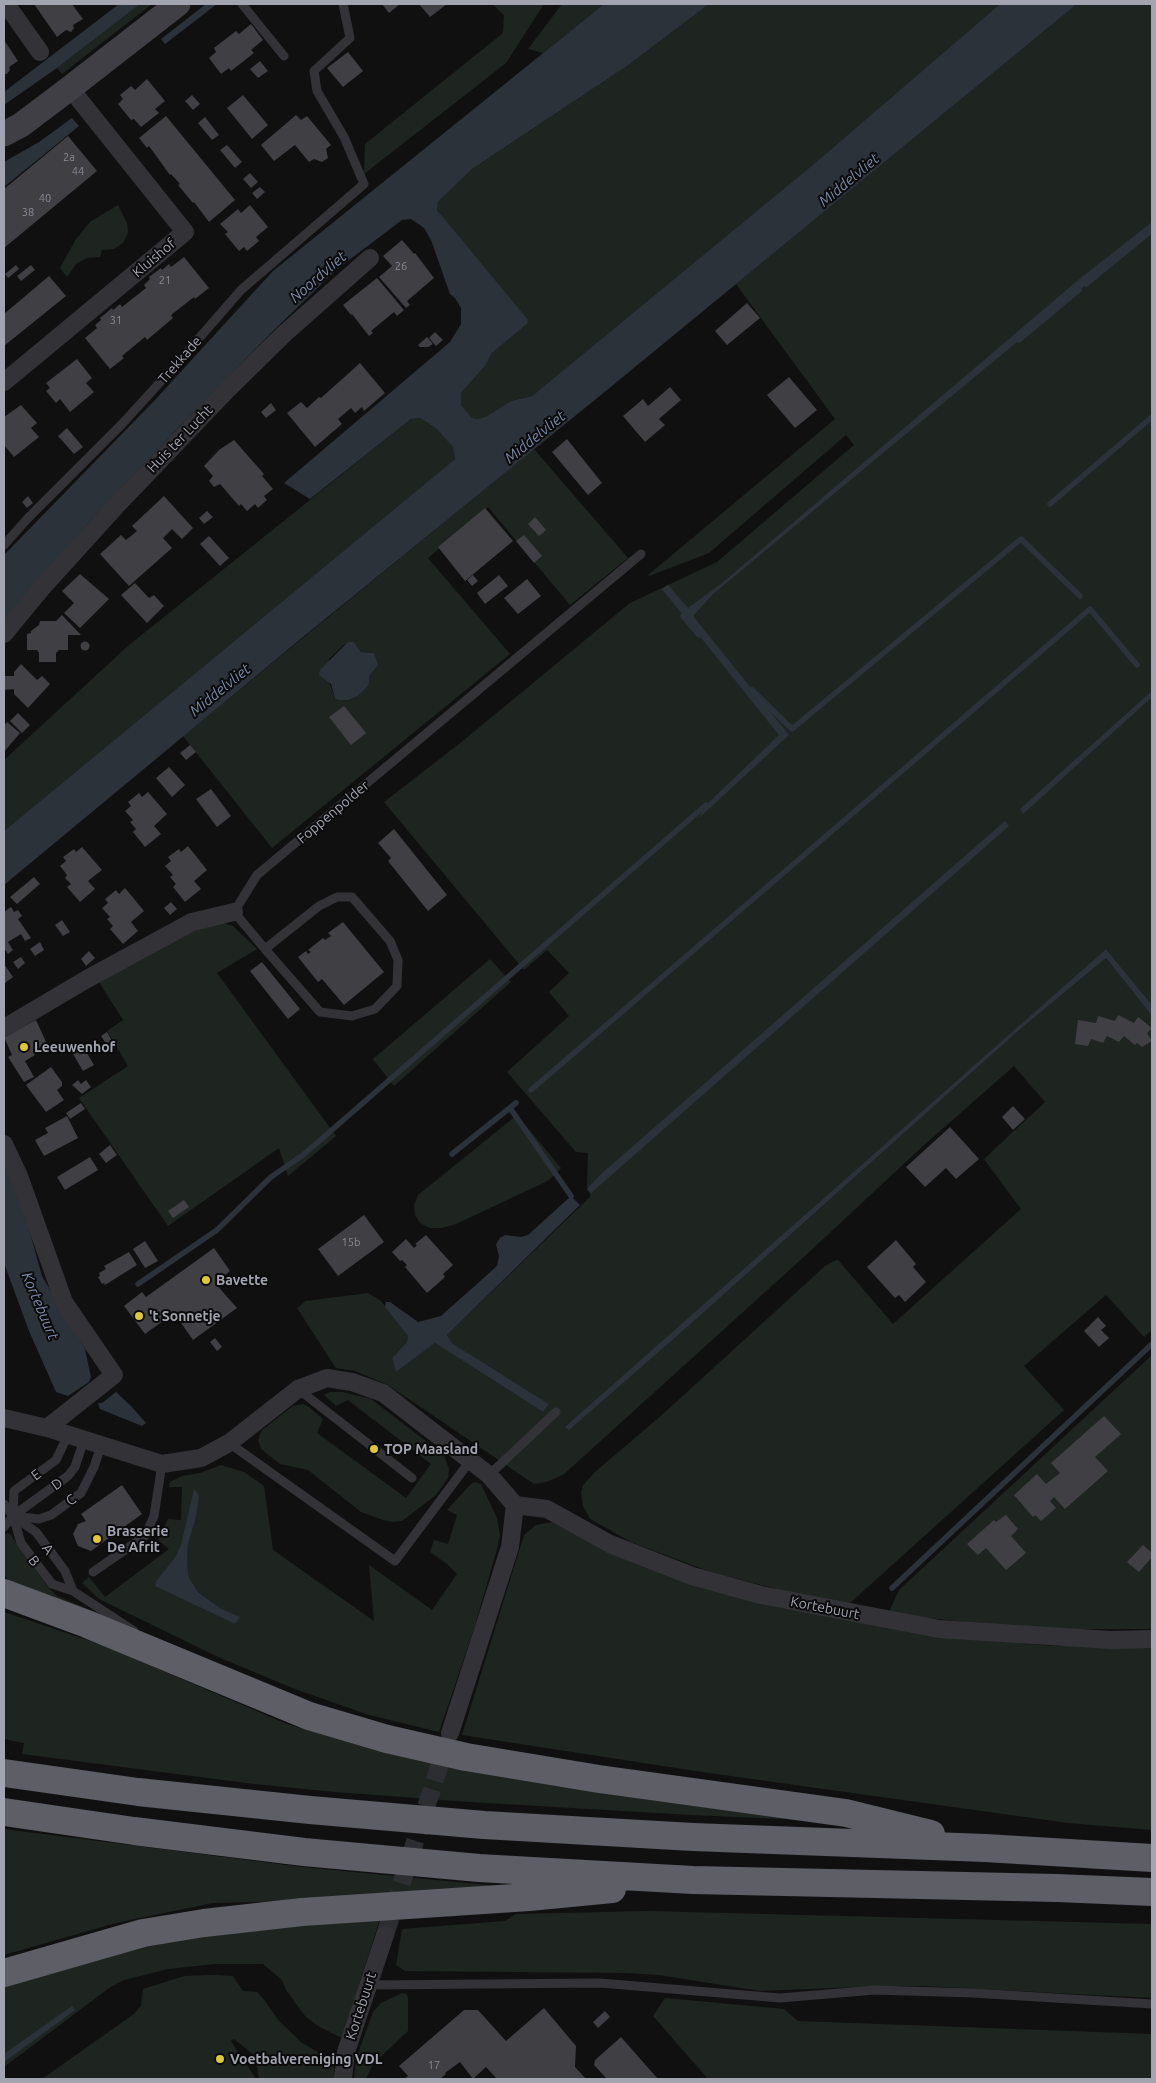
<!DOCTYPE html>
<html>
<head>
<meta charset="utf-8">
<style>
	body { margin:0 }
	#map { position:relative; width:1156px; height:2083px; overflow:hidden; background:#101011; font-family:Ubuntu,sans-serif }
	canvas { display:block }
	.frame { position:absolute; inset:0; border:5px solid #a2a4b0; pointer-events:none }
</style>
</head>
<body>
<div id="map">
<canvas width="1156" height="2083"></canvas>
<div class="frame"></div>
</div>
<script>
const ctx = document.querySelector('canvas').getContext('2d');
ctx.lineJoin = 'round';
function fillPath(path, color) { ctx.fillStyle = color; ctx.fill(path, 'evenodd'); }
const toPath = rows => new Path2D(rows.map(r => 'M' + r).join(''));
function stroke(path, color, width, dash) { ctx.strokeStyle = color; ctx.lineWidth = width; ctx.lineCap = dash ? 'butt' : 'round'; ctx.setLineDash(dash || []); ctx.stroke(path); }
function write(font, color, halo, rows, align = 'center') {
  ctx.font = font + ' Ubuntu,sans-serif'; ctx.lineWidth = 4; ctx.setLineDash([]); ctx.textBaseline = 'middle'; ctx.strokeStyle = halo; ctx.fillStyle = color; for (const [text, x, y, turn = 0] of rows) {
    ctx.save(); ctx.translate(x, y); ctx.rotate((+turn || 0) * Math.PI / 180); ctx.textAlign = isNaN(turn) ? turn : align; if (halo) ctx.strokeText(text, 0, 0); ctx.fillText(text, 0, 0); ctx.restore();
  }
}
fillPath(toPath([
	[140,4,152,4,62,74,57,68],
	[492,4,544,4,506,63,364,174,365,144,503,33,504,15],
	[562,4,604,4,543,53,528,49],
	[709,4,1000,4,815,163,532,396,511,401,487,416,478,419,472,418,461,405,461,393,485,366,492,353,527,324,437,210,438,202,472,169,627,66],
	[1077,4,1152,4,1152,1005,1106,949,568,1430,684,1330,1017,1032,1106,958,1152,1016,1152,1330,1144,1337,1106,1295,1024,1366,1064,1410,849,1604,788,1592,711,1572,631,1542,590,1519,583,1506,581,1492,583,1485,595,1472,663,1414,825,1266,836,1260,838,1260,893,1324,1021,1209,984,1159,1045,1102,1014,1066,923,1146,806,1255,563,1475,546,1482,534,1484,388,1385,355,1371,336,1368,297,1308,306,1301,368,1293,381,1301,408,1336,407,1342,392,1358,396,1372,435,1343,543,1412,549,1404,452,1343,447,1335,590,1197,590,1193,587,1189,588,1153,576,1152,507,1072,569,1016,549,992,569,973,547,950,524,970,384,802,459,744,630,603,717,562,854,445,846,435,709,553,649,576,648,575,835,419,736,284],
	[118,205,127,223,128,233,123,243,114,249,102,250,100,257,87,258,76,264,67,277,60,268,76,239,90,222],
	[420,418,437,429,447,439,453,447,455,459,4,831,4,760,129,645,411,419],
	[534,449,628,558,570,605,488,507,428,558,510,654,272,848,183,736],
	[354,642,361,652,374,653,372,671,369,676,335,698,329,682,329,659,345,644],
	[201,921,218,921,233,926,257,949,217,973,336,1136,288,1176,279,1148,168,1226,79,1098,128,1066,107,1031,123,1020,97,979],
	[490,959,511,982,394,1086,373,1059],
	[517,1115,561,1168,549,1180,537,1186,456,1224,442,1228,430,1228,420,1223,415,1215,414,1205,418,1195],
	[1152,1355,1152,1629,1064,1629,986,1624,888,1614,899,1590],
	[330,1392,343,1392,371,1399,444,1455,449,1469,448,1478,436,1495,402,1521,392,1522,383,1520,361,1512,308,1470,280,1464,261,1449,258,1440,262,1430,293,1406,303,1404,309,1407,323,1419,317,1433,406,1498,431,1464,348,1400,336,1406,324,1395],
	[221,1465,244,1472,264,1486,273,1550,374,1621,369,1565,432,1610,457,1574,447,1564,430,1552,434,1540,448,1544,457,1515,447,1510,471,1484,475,1482,481,1484,497,1518,500,1534,497,1549,474,1629,439,1732,369,1715,295,1689,218,1657,99,1599,82,1583,89,1577,105,1597,169,1549,158,1540,168,1519,181,1520,182,1487,169,1487,170,1482,182,1476,200,1473],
	[194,1490,196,1517,188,1545,187,1563,189,1578,198,1592,220,1608,239,1617,235,1624,156,1586,157,1580,176,1556,181,1544],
	[552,1522,632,1562,700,1586,778,1607,944,1636,1051,1646,1152,1645,1152,1830,1068,1823,702,1772,462,1735,524,1535,536,1525],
	[7,1533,10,1534,47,1586,57,1596,95,1612,91,1619,10,1583,4,1574,4,1536],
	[4,1612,102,1645,287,1724,331,1737,804,1820,692,1815,470,1802,335,1792,254,1784,22,1754,24,1743,4,1739],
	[4,1829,302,1867,508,1887,338,1900,213,1903,116,1923,4,1955],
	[648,1911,1152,1924,1152,1998,924,1986,880,1986,760,1991,659,1975,626,1973,405,1971,396,1965,402,1929,505,1921,516,1914],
	[380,1919,342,2038,318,2026,305,2016,286,1990,282,1980,263,1964,215,1964,168,1969,124,1980,109,1988,4,2067,4,1980,102,1952,211,1933],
	[212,1975,233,1976,243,1991,257,1992,262,1997,279,2021,301,2042,329,2059,334,2067,335,2079,259,2079,255,2056,234,2039,231,2041,256,2079,42,2079,134,2014,141,2006,143,1989,184,1976],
	[402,1993,407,1994,408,1998,408,2031,373,2064,366,2079,354,2079,356,2059,373,2012,381,2003],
	[665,1998,784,2009,798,2021,1152,2034,1152,2079,708,2079,653,2016]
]), '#1e2520');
fillPath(toPath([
	[119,4,140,4,57,68,4,105,4,92],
	[206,4,217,4,165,44,161,39],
	[604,4,709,4,627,66,472,169,438,202,437,210,528,320,527,324,492,353,485,366,461,393,461,405,472,418,478,419,487,416,511,401,532,396,815,163,1000,4,1077,4,607,390,303,637,4,885,4,831,455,459,453,447,437,429,420,418,411,419,310,499,284,483,450,342,461,324,461,308,455,298,450,294,431,240,424,228,411,219,402,220,336,270,271,333,175,431,88,524,4,623,4,555,154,401,273,271],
	[72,118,79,126,4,187,4,162,39,142],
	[1152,222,1152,230,713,594,693,616,789,735,700,817,702,809,779,735,662,589,668,585,688,608,721,584,1077,281],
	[348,642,354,642,361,652,374,653,378,665,369,676,369,684,365,689,357,696,348,700,339,700,335,698,331,684,319,675,320,670],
	[1152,691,1152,697,1023,814,1020,809],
	[1005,821,1009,826,591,1193,587,1189,600,1175],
	[1106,949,1152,1005,1152,1016,1106,958,1017,1032,684,1330,569,1430,565,1427],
	[4,1160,23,1208,42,1276,85,1349,91,1377,89,1382,68,1396,56,1392,29,1331,4,1263],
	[571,1196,580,1205,447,1335,452,1343,549,1404,543,1412,435,1343,396,1372,392,1358,407,1342,408,1336,385,1307,386,1302,390,1302,418,1322,441,1316,497,1266,499,1256,496,1244,500,1238,505,1235,521,1237,528,1235],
	[116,1392,131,1406,146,1423,142,1426,100,1409,98,1403,102,1403],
	[194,1489,199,1496,196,1517,188,1545,187,1563,189,1578,198,1592,220,1608,240,1617,235,1624,155,1586,157,1580,176,1556,181,1544],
	[72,2006,75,2010,4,2062,4,2054]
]), '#2c323a');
stroke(toPath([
	[1086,284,1152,230],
	[1019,340,1079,290],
	[1050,504,1152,417],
	[689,611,683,616,699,635],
	[752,690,792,729,1021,539,1080,596],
	[531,1090,1090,609,1137,665],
	[510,1108,571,1196],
	[452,1154,516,1103],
	[138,1284,217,1230,271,1177,303,1155,706,805],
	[892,1588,1152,1344]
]), '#2c323a', 5.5);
fillPath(toPath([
	[34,4,72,4,83,19,73,25,74,28,71,32,66,30,57,37],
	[382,4,400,4,389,13],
	[419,4,447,4,430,17],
	[251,24,263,40,251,50,254,53,231,71,229,68,221,74,209,58,216,52,214,48,236,31,239,34],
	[4,40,18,61,9,67,10,70,7,74,4,74],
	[348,52,363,71,343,87,327,68],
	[260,61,268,71,258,78,250,69],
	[147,79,165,101,155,109,159,113,141,127,134,119,131,120,118,104,123,99,120,95,131,86,135,90],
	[192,95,200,104,193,110,185,101],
	[243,95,268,125,252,139,227,108],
	[296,115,301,120,307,116,331,145,326,149,328,158,322,162,314,159,309,162,295,145,274,161,261,145],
	[166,116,235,200,209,222,194,202,193,203,178,185,180,184,171,174,170,175,149,146,147,148,139,138],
	[205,117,219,135,212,140,198,123],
	[68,136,97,171,4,248,4,189],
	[227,145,242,162,235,168,220,150],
	[250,173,258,182,251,188,243,179],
	[260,187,265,192,257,199,252,193],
	[250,205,268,227,256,237,259,241,247,251,244,247,239,251,225,234,228,232,220,224,238,209,241,213],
	[402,240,414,254,415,253,434,278,407,301,410,305,406,308,379,277,392,266,383,256],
	[184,257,209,288,195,299,194,297,171,315,173,318,147,340,145,337,122,356,124,358,110,369,85,338,97,328,95,325,101,320,100,318,112,308,113,310,120,304,122,307,146,288,144,285,150,279,149,277,161,268,162,270,169,264,171,267],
	[16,265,19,269,8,278,5,274],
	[31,265,35,270,21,281,17,276],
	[49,276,66,296,4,346,4,314],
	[377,278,404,310,397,316,394,312,371,331,373,333,369,336,352,314,351,315,343,305],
	[747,303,760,318,727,345,715,331],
	[435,332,443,340,436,346,429,338],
	[427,337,433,344,428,347,420,347,418,345],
	[77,359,92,378,86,383,94,392,70,412,60,399,56,403,46,391,50,388,46,383],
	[360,363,385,393,364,411,362,407,355,413,351,408,338,419,342,424,315,447,287,413,301,402,307,408,319,397,321,398],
	[789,377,817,410,795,428,767,395],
	[670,387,681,400,659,419,665,425,645,442,623,416,643,399,648,406],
	[271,403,276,410,266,418,261,412],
	[21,405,37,423,31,428,39,437,14,457,4,445,4,417],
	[67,428,83,447,74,454,58,436],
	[567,439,602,483,588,495,552,452],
	[234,440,264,474,262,476,273,489,264,496,267,500,258,508,255,504,247,511,241,504,239,506,220,484,214,487,209,481,213,476,204,466,219,450],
	[28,496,33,503,27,508,22,502],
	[164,496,193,528,182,539,172,529,163,538,172,548,129,586,100,554,121,535,126,540,137,531,132,526],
	[485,508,513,541,465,581,438,547],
	[207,511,213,517,204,524,199,518],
	[535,517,546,530,539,536,528,524],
	[524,535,542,556,534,563,516,541],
	[209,536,229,558,220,566,200,544],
	[80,574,109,599,80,628,64,613,74,603,62,591],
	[473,575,478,581,472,586,467,580],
	[499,575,508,586,485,604,477,593],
	[527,579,541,596,518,614,504,598],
	[135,583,149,598,154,595,164,606,147,623,121,595],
	[62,615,81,635,68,635,68,650,59,650,56,653,56,662,39,662,39,653,37,650,27,650,27,634,31,633,31,631,39,625,40,621,56,621],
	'80.5 646a4.5 4.5 0 1 1 9 0a4.5 4.5 0 1 1-9 0Z',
	[21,664,37,680,42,676,50,684,28,708,14,694,14,689,4,690,4,676,14,676,14,672],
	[344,706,366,733,351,745,329,717],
	[18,713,30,725,22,733,10,721],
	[7,722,20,733,4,752,4,726],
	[190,745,196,752,186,760,180,753],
	[169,767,185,785,172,797,156,778],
	[211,789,231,816,217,827,196,799],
	[148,792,167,814,154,826,161,834,145,847,133,832,136,829,130,822,133,820,125,811,131,806,128,802,139,793,142,797],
	[394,829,447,895,428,911,388,861,391,858,378,843],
	[188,846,207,870,194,881,201,889,185,902,173,887,176,884,170,877,173,875,165,866,171,861,168,857,179,849,181,852],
	[82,847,102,870,88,881,95,889,80,902,67,887,71,884,65,878,67,875,60,866,66,861,63,857,74,849,76,852],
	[34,877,40,884,17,904,10,897],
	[125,888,144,911,131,922,138,931,123,944,110,929,113,926,107,919,110,917,102,908,108,903,105,899,116,890,119,894],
	[171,902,177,909,170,915,164,908],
	[11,907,14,912,18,910,22,916,18,919,31,938,25,941,21,934,8,942,13,950,8,954,4,948,4,912],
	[62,920,70,932,63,936,55,925],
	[343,922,384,972,344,1005,322,979,318,982,298,957,306,951,308,954,311,952,308,950,323,938,325,940,331,936,328,933],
	[40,942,44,950,35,956,30,949],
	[89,951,95,958,86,966,81,959],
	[21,957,25,963,18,969,13,962],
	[262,962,300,1009,288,1019,250,971],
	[4,964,13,977,5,983,4,981],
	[1118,1015,1134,1023,1138,1017,1152,1028,1147,1033,1152,1041,1142,1047,1137,1043,1135,1045,1124,1036,1119,1042,1107,1036,1103,1043,1091,1039,1088,1046,1075,1044,1078,1020,1096,1023,1098,1016,1115,1021],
	[36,1020,47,1044,33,1051,35,1055,25,1061,34,1077,24,1082,8,1057,12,1055,4,1037],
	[107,1032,112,1041,107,1045,101,1036],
	[84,1048,94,1065,83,1071,73,1054],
	[51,1067,62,1082,62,1086,57,1090,64,1100,46,1112,26,1085],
	[78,1080,81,1084,86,1080,91,1087,82,1094,72,1085],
	[81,1103,85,1109,70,1119,66,1113],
	[1013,1106,1025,1119,1013,1130,1002,1117],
	[67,1116,78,1138,44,1156,35,1140,48,1133,45,1128],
	[950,1127,979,1159,956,1179,946,1168,925,1187,906,1167],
	[110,1145,117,1155,106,1163,99,1154],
	[90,1157,98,1170,65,1190,57,1177],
	[184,1200,189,1207,173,1218,168,1211],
	[364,1215,384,1242,338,1276,318,1249],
	[426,1235,453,1265,443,1274,445,1277,427,1293,405,1267,407,1265,402,1260,400,1261,392,1252,406,1239,414,1248,417,1245,415,1244],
	[896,1240,916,1264,913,1267,926,1282,905,1302,899,1295,895,1298,867,1267],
	[145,1241,158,1261,145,1268,133,1249],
	[214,1248,230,1271,215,1283,237,1308,193,1340,174,1313,145,1334,124,1306,142,1292,146,1297],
	[129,1252,137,1265,105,1285,104,1283,102,1284,98,1277,100,1276,99,1273,106,1269,104,1266],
	[1098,1317,1106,1326,1101,1330,1109,1338,1099,1347,1084,1331],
	[215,1338,222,1347,217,1351,210,1342],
	[1104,1416,1121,1434,1095,1457,1108,1471,1065,1509,1054,1497,1050,1501,1056,1508,1041,1521,1035,1515,1033,1517,1014,1495,1037,1474,1046,1484,1060,1473,1051,1463],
	[122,1485,142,1514,91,1551,78,1546,73,1534,78,1524,86,1521,81,1514],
	[1006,1515,1018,1529,1011,1536,1026,1553,1006,1570,986,1548,978,1555,967,1544,994,1520,996,1522],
	[1143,1545,1152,1553,1152,1557,1139,1572,1127,1562],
	[544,2008,576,2046,575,2067,586,2079,497,2079,486,2067,473,2079,460,2062,445,2073,446,2074,440,2079,404,2079,408,2076,399,2066,464,2010,478,2010,506,2041],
	[605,2011,610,2017,598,2028,593,2022],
	[621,2037,658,2079,607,2079,594,2065,595,2060]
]), '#3f3f44');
stroke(toPath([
	[385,1935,447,1742]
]), '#2d2e31', 18, [18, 9]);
stroke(toPath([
	[242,4,284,56],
	[4,545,28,518,122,424,174,367,241,290,364,184,344,137,317,91,314,71,350,38,343,4],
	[265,949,319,906,337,897,352,897,390,941,398,960,397,986,375,1009,352,1016,320,1012,265,949,234,912,257,875,641,554],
	[298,1389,412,1478],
	[68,1435,56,1460,14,1491,13,1516,21,1543,52,1584,73,1591,134,1631],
	[229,1443,395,1561,470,1461],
	[489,1475,556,1412],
	[4,1504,13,1516,36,1532,65,1571,73,1591],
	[13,1516,39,1519,51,1515,81,1493,94,1467,101,1446],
	[4,1527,13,1516,68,1476,75,1467,84,1440],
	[93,1572,145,1536,154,1516,162,1464],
	[368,1985,600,1983,780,1998,875,1990,973,1993,1152,2004]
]), '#333337', 9);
stroke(toPath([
	[6,4,40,52],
	[4,382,185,232,70,88],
	[4,634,41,589,118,504,227,390,284,334,370,258],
	[4,1028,87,979,192,922,234,912],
	[4,1144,19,1176,64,1302,114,1375,47,1428],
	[4,1418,47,1428,162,1464,201,1458,229,1443,298,1389,327,1378,352,1382,383,1393,489,1475,515,1505,547,1509,610,1544,692,1576,761,1595,939,1629,1111,1640,1152,1639],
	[450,1733,510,1547,515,1505],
	[343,2079,346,2052,385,1935]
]), '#333337', 18);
stroke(toPath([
	[4,134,21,125,70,88,178,4]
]), '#3f3f45', 25);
stroke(toPath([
	[4,1593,87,1624,309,1716,387,1739,466,1757,599,1779,846,1813,931,1834],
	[4,1773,138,1792,310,1810,484,1825,693,1837,985,1848,1152,1858],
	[4,1812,134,1831,304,1852,479,1868,693,1880,1057,1888,1152,1892],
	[4,1973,143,1933,204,1923,302,1912,529,1897,612,1889]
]), '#5d5e66', 28);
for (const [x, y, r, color] of [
	[24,1047,5,"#dfc739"],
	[206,1280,5,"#dfc739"],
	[139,1316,5,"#dfc739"],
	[374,1449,5,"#dfc739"],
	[97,1539,5,"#dfc739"],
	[220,2059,5,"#dfc739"]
]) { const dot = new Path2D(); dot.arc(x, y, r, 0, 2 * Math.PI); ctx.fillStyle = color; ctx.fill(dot); stroke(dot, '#0b0b0c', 2); }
write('11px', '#898b95', null, [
	["2a",69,157],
	["44",78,171],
	["40",45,198],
	["38",28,212],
	["26",401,266],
	["21",165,280],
	["31",116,320],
	["15b",351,1242],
	["17",434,2065]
]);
write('14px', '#a2a4b0', '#0b0b0c', [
	["Kluishof",154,258,-40],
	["Trekkade",180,360,-49],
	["Huis ter Lucht",180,439,-46],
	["Foppenpolder",333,812,-40],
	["E",36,1475,-37],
	["D",57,1484,-36],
	["C",71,1500,-36],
	["A",48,1549,53],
	["B",34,1561,52],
	["Kortebuurt",825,1608,11],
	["Kortebuurt",361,2006,-72]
]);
write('bold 14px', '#a2a4b0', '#0b0b0c', [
	["Leeuwenhof",34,1047],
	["Bavette",216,1280],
	["'t Sonnetje",149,1316],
	["TOP Maasland",384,1449],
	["Brasserie",107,1531],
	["De Afrit",107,1547],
	["Voetbalvereniging VDL",230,2059]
], 'left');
write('italic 15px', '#7b8ba9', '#0b0b0c', [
	["Middelvliet",849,180,-40],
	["Noordvliet",318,277,-41],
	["Middelvliet",535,437,-39],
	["Middelvliet",220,690,-39],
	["Kortebuurt",40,1306,67]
]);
</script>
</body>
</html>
